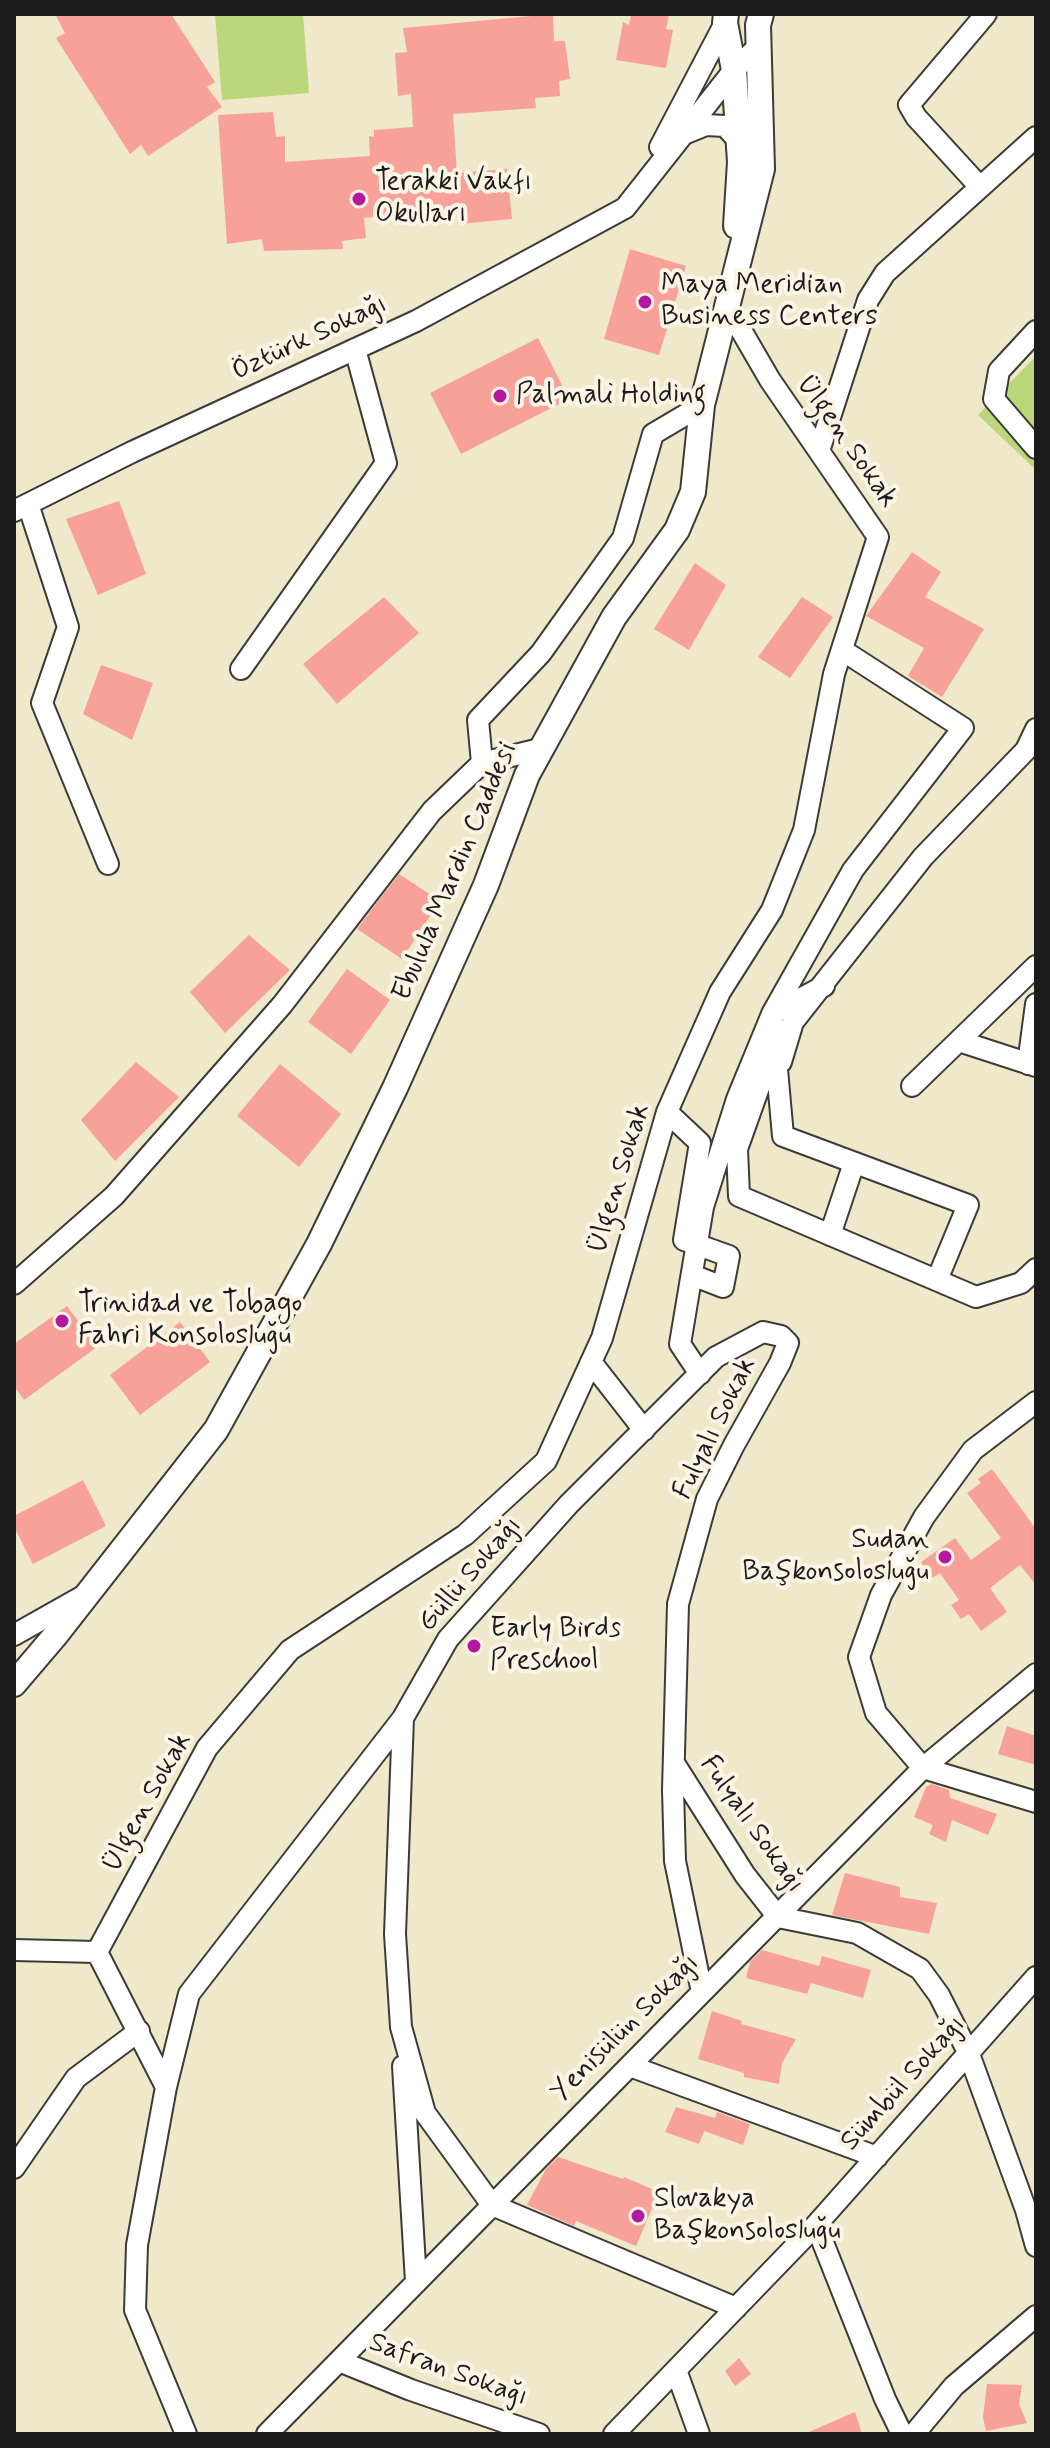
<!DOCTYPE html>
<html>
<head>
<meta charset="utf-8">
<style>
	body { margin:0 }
	#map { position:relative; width:1050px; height:2448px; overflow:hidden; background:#efe8ca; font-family:Mynerve,sans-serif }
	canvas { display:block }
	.frame { position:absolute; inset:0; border:16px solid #1c1c1c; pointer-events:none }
</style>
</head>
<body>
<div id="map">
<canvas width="1050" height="2448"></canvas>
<div class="frame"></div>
</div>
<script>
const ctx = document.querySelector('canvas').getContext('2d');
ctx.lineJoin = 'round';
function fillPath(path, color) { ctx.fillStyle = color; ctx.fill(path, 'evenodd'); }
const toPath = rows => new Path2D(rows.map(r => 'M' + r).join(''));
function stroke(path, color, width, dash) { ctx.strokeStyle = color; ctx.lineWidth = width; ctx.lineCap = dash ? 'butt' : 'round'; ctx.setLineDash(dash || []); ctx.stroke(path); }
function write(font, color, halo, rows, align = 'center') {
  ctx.font = font + ' Mynerve,sans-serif'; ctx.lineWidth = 8; ctx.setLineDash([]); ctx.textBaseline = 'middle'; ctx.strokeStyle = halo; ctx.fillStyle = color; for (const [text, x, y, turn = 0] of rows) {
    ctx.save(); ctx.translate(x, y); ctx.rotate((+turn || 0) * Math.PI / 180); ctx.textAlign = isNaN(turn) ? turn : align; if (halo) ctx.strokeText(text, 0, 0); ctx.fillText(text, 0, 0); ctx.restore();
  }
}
fillPath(toPath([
	[215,14,303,14,309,93,222,100],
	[1036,356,1036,470,978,415]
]), '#bcd67b');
fillPath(toPath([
	[55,14,171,14,215,82,207,87,222,107,148,156,141,145,130,154,56,38,65,33],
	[553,14,554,41,565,41,570,79,559,81,560,96,535,98,536,108,453,114,457,173,507,169,512,219,459,224,458,212,448,213,448,210,364,218,366,238,342,241,343,249,264,251,262,239,227,244,218,115,273,112,276,137,285,136,285,162,370,156,369,136,374,137,374,130,413,127,411,94,398,96,395,53,407,52,403,28],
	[631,14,669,14,666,29,673,30,666,68,616,60,623,22,629,25],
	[630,249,686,266,659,355,604,339],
	[538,338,569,399,461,454,430,393],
	[119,501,146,574,98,595,66,519],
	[912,552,941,572,925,597,984,629,942,697,908,676,924,648,866,616],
	[695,563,726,585,689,650,654,629],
	[384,597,419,633,337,704,303,664],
	[802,597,833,617,790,678,758,657],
	[101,665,153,683,132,740,83,714],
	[399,874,440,901,402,959,357,929],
	[249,935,290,970,225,1033,190,992],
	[347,969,390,1000,351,1054,308,1022],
	[136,1062,179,1097,115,1161,81,1120],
	[280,1064,341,1114,299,1167,237,1116],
	[67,1306,97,1347,24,1400,14,1386,14,1344],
	[180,1322,210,1362,140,1415,110,1375],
	[992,1469,1036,1529,1036,1585,1020,1565,990,1588,1007,1612,981,1631,969,1614,961,1619,951,1605,959,1600,940,1573,932,1578,921,1562,955,1538,971,1560,1001,1538,967,1493,981,1483,978,1479],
	[83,1480,106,1526,33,1564,14,1527,14,1516],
	[1007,1726,1036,1736,1036,1765,998,1754],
	[932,1784,949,1790,950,1798,997,1814,988,1835,952,1820,946,1842,929,1834,933,1825,914,1817,926,1787],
	[845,1873,900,1887,900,1897,937,1903,929,1934,832,1915],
	[762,1950,819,1966,822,1956,871,1970,863,1998,811,1983,807,1994,746,1978,750,1962],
	[712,2011,742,2021,741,2024,796,2039,782,2063,779,2084,744,2077,744,2073,698,2059],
	[676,2107,715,2118,717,2112,750,2124,743,2145,704,2131,699,2144,665,2132],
	[558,2157,623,2179,624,2177,659,2192,636,2246,576,2221,574,2226,527,2205,546,2169],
	[739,2358,751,2374,735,2386,725,2371],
	[987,2384,1022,2385,1019,2404,1027,2423,986,2431,983,2417],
	[855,2412,862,2434,804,2434]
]), '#f7a198');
const minor = toPath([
	[684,134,706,125,725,126,738,140],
	[660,147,725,23],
	[980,187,916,117,909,105,986,14],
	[1036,331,999,371,994,399,1036,448],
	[819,451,868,300,885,273,1036,137],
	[28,504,68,627,42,703,108,864],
	[14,511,132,452,416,321,625,208,734,70,759,46],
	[241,669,386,463,355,349],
	[482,763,478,720,541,653,623,538,653,434,702,405],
	[824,986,772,1014,853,870,963,728,842,650],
	[959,1041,1036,1066],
	[772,1051,737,1149,739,1196,976,1297,1021,1283,1036,1269],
	[781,1062,793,1022,923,857,1026,750,1036,729],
	[1028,1064,1036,1004],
	[912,1086,1036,966],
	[667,1112,700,1143,684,1240,729,1256,723,1287,692,1275],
	[830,1235,854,1163],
	[14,1284,114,1196,282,1005,432,811,482,763,540,749],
	[591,1362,644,1430],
	[700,1374,680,1344,703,1207,737,1099,772,1014,783,1136,968,1205,937,1280],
	[1036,1402,973,1450,924,1517,881,1595,859,1657,876,1713,923,1768,1036,1802],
	[14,1635,85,1595],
	[674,1763,745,1875,778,1917,857,1933,920,1969,939,1995,969,2054,1026,2210,1036,2217],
	[14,1950,97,1952],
	[97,1952,207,1748,290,1650,465,1535,546,1461,602,1338,667,1112,720,992,772,910,804,830,834,674,878,537,770,380,727,306],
	[97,1952,166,2087],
	[702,1992,675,1861,673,1790,678,1604,707,1499,734,1445,780,1363,788,1343,781,1336,763,1332,716,1357,569,1504,448,1639,403,1718,395,1934,401,2027,425,2113,492,2205,736,2308],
	[403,2066,416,2282],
	[630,2066,877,2157],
	[14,2168,76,2078,139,2031],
	[1026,2210,1036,2246],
	[816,2225,885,2399,902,2434],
	[339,2361,411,2390,539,2434],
	[676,2370,699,2434],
	[186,2434,135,2310,137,2245,166,2087,189,1994,403,1718],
	[267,2434,923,1768,1036,1674],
	[614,2434,816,2225,1036,1977],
	[914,2434,954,2386,1036,2316]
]);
const tertiary = toPath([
	[726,14,725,23,734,70,740,162,736,226],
	[14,1684,54,1637,216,1430,319,1244,395,1088,486,885,527,775,614,617,677,530,693,492,702,405,762,169,758,25,761,14]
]);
stroke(minor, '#3c3b36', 24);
stroke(tertiary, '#3c3b36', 28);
stroke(minor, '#fff', 20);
stroke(tertiary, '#fff', 24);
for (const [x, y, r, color] of [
	[359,199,8,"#b5179e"],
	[645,302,8,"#b5179e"],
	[500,396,8,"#b5179e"],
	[62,1321,8,"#b5179e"],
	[945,1557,8,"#b5179e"],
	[474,1646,8,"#b5179e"],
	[638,2216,8,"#b5179e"]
]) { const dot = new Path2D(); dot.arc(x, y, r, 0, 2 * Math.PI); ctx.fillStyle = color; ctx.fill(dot); stroke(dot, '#fcf5e5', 3); }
write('28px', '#1c1c1c', '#fcf5e5', [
	["Terakki Vakfı",375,183],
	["Okulları",375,215],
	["Maya Meridian",661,286],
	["Business Centers",661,318],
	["Palmali Holding",516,396],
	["Trinidad ve Tobago",78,1305],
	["Fahri Konsolosluğu",78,1337],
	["Sudan",929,1541,"right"],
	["Başkonsolosluğu",929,1573,"right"],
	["Early Birds",490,1630],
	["Preschool",490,1662],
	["Slovakya",654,2200],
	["Başkonsolosluğu",654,2232]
], 'left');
write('28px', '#1c1c1c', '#fcf5e5', [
	["Öztürk Sokağı",310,339,-25],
	["Ülgen Sokak",846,442,55],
	["Ebulula Mardin Caddesi",456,872,-67],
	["Ülgen Sokak",620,1179,-73],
	["Fulyalı Sokak",716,1429,-64],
	["Güllü Sokağı",471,1575,-49],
	["Ülgen Sokak",148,1803,-61],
	["Fulyalı Sokağı",751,1825,55],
	["Yenisülün Sokağı",626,2029,-45],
	["Sümbül Sokağı",904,2084,-48],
	["Safran Sokağı",448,2371,20]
]);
</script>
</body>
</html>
